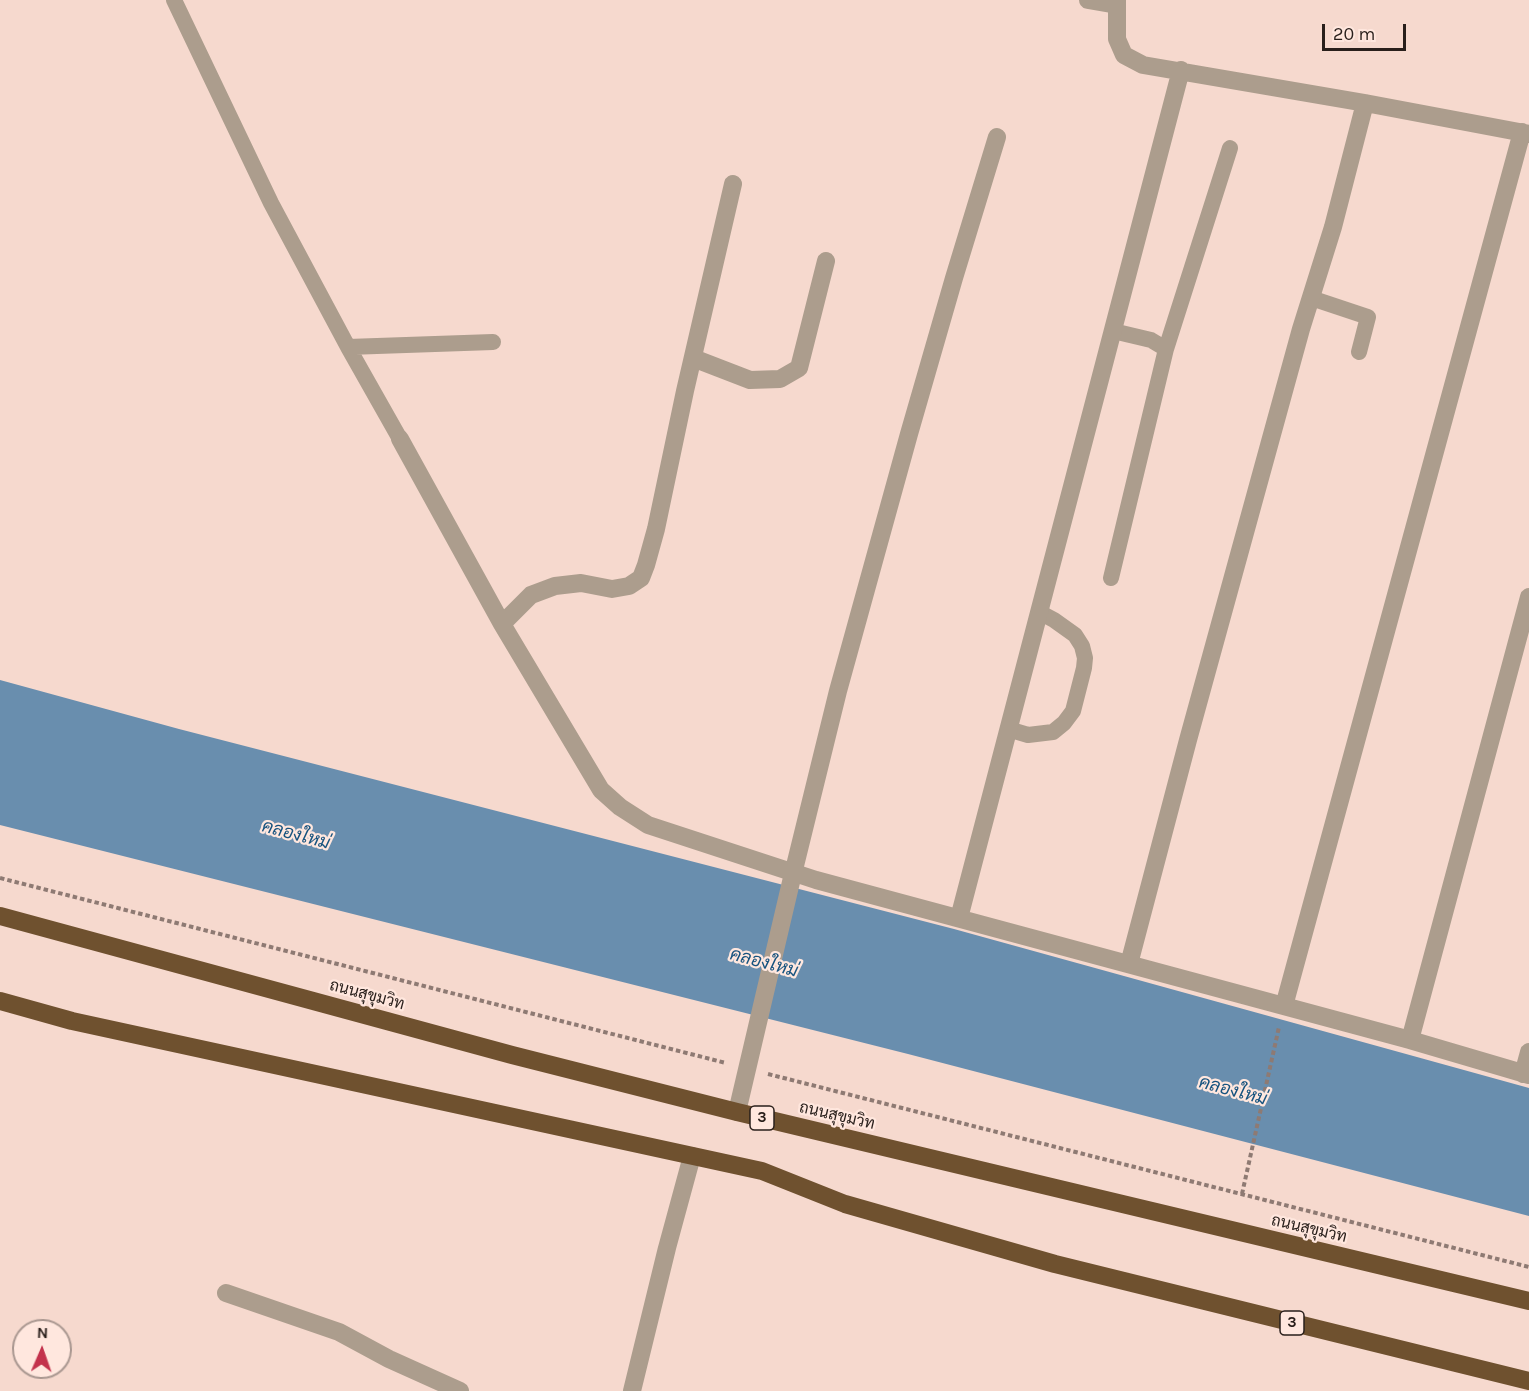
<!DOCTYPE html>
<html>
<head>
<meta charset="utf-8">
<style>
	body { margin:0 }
	#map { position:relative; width:1529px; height:1391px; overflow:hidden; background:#f6d9ce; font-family:Karla,sans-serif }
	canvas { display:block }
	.north { position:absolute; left:12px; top:1319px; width:60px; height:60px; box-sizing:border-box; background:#ffe7de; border:2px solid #a99790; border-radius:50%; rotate:2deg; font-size:16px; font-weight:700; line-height:24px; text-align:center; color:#291f1b }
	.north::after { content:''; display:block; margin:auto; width:21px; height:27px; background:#c3324c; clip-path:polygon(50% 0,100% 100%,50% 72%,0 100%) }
	.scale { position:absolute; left:1322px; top:24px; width:84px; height:27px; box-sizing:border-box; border:3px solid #291f1b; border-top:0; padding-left:8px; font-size:18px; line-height:21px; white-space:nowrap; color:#291f1b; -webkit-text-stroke:4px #ffe7de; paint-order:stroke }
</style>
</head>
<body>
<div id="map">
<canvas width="1529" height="1391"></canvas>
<div class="north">N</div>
<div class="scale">20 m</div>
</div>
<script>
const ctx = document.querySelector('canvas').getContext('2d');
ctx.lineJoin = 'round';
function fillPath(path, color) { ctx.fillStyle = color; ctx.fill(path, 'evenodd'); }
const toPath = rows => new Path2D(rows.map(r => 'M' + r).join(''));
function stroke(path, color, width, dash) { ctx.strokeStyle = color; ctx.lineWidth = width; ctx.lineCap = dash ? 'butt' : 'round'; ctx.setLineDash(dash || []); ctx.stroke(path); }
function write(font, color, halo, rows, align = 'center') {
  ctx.font = font + ' Karla,Sarabun,sans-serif'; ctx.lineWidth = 4.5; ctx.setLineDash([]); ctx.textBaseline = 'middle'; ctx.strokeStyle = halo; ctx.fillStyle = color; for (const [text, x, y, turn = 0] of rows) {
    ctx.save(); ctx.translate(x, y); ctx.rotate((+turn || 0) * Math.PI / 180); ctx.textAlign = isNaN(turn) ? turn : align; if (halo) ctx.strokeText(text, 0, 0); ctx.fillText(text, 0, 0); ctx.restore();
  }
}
fillPath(toPath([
	[0,680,179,729,954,929,1529,1088,1529,1216,908,1054,0,825]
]), '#698eae');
stroke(toPath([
	[0,878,726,1063],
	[768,1074,1529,1267],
	[1242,1194,1279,1027]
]), '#8e7a73', 4, [4.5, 3]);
stroke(toPath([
	[174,0,271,203,348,347,400,439],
	[1311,298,1368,317,1359,352],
	[348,347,493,342],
	[1166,349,1230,148],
	[1111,578,1166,349,1151,340,1113,331],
	[1008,729,1028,735,1053,732,1064,723,1073,711,1084,668,1085,658,1082,646,1075,635,1054,620,1039,612]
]), '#ac9d8d', 16);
stroke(toPath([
	[1088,0,1117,5],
	[1117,0,1117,39,1124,55,1143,65,1365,103,1529,134],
	[693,358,750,380,780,379,799,368,826,261],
	[400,439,502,624,601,790,620,807,648,825,816,880,1410,1040,1529,1075],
	[502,624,531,595,555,586,581,583,612,589,629,586,641,578,646,565,656,529,685,391,733,184],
	[959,918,1181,70],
	[1129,964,1188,740,1301,329,1333,227,1365,103],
	[1284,1006,1522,132],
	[1410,1040,1529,597],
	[1523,1074,1529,1052],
	[737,1112,791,882,838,691,909,434,954,278,997,137],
	[226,1293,339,1332,389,1359,460,1391],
	[632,1391,667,1248,692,1156]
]), '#ac9d8d', 18);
stroke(toPath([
	[0,916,512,1055,737,1112,1529,1301],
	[0,1001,72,1021,762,1171,845,1204,1055,1264,1529,1381]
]), '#6f512f', 18);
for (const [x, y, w] of [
	[762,1118,24],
	[1292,1323,24]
]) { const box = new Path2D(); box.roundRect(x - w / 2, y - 12, w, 24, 4.5); ctx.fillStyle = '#ffe7de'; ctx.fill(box); stroke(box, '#291f1b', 1.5); }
write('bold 15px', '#291f1b', null, [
	["3",762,1118],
	["3",1292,1323]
]);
write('16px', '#291f1b', '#ffe7de', [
	["ถนนสุขุมวิท",367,995,15],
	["ถนนสุขุมวิท",837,1116,13],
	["ถนนสุขุมวิท",1309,1229,13]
]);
write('italic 18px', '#17537f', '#ffe7de', [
	["คลองใหม่",296,835,15],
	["คลองใหม่",764,963,15],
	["คลองใหม่",1233,1091,15]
]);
</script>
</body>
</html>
